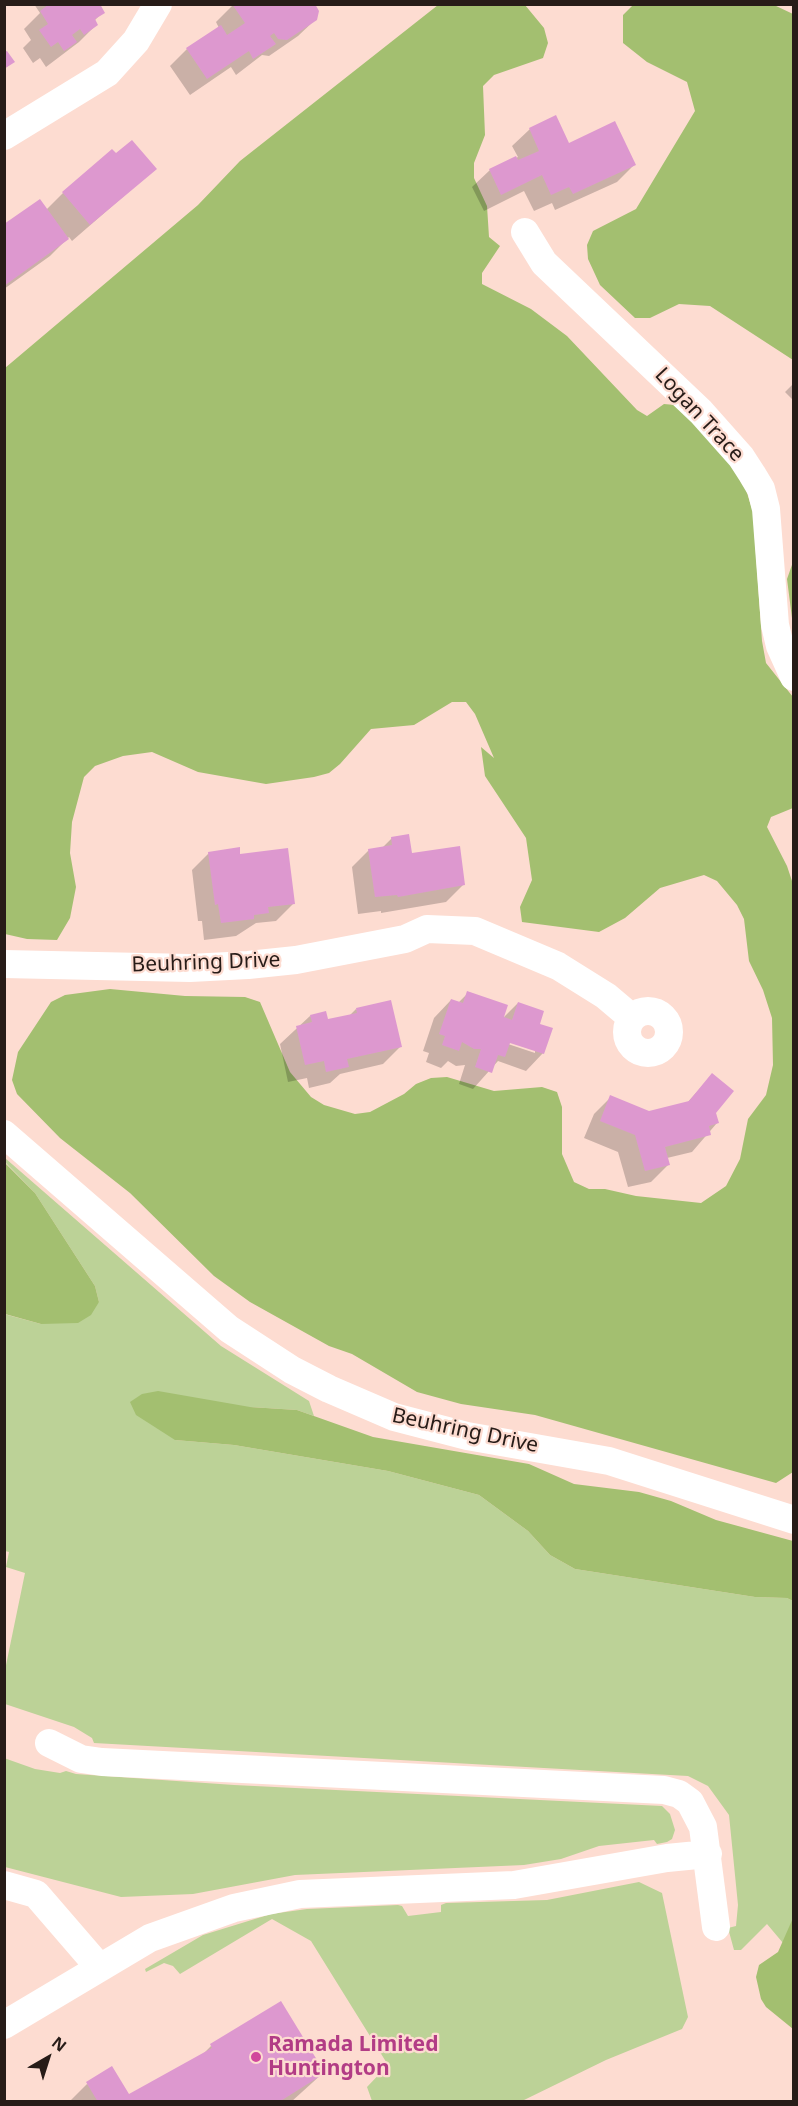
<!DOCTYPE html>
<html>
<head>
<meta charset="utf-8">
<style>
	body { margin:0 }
	#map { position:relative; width:798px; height:2106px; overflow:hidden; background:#fddcd1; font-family:"Noto Sans",sans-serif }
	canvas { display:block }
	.frame { position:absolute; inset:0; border:6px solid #271c18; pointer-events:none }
	.north { position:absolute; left:18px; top:2028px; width:60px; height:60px; -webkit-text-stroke:4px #fddcd1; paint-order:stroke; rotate:39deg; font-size:16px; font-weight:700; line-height:24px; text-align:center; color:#271c18 }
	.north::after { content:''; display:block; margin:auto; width:21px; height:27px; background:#271c18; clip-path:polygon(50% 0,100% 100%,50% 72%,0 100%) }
</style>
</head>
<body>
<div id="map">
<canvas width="798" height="2106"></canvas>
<div class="frame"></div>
<div class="north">N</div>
</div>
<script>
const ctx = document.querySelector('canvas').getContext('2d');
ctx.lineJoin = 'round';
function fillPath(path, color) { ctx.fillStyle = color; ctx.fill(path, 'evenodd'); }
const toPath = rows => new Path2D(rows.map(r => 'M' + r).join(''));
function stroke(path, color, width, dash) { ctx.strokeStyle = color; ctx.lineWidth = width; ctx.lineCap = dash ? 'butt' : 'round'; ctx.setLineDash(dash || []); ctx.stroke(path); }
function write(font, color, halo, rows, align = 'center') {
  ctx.font = font + ' "Noto Sans",sans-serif'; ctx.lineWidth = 4.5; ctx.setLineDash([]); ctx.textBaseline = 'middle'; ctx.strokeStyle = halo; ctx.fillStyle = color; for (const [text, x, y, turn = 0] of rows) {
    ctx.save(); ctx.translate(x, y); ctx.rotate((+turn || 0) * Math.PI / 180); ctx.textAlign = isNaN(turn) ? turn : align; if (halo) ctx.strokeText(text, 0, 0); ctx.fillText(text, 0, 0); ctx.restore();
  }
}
fillPath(toPath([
	[5,1158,221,1346,309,1401,314,1416,297,1410,250,1407,175,1440,234,1445,388,1471,479,1495,528,1531,550,1555,575,1569,755,1597,787,1598,793,1601,794,1918,783,1943,767,1924,741,1950,734,1950,728,1928,736,1926,738,1905,729,1815,708,1786,688,1776,94,1743,92,1738,74,1727,5,1704,5,1670,25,1573,6,1567,9,1552,5,1551,4,1314,41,1324,99,1302,95,1286,35,1193,5,1162],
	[4,1758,35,1769,60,1773,66,1771,76,1774,234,1785,662,1806,670,1814,675,1830,672,1839,667,1842,657,1844,654,1840,599,1846,561,1859,524,1865,295,1875,193,1894,121,1897,5,1867],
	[639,1882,662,1893,688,2017,682,2029,606,2060,522,2101,372,2101,367,2087,388,2065,311,1941,272,1919,180,1974,173,1966,164,1963,146,1972,145,1969,203,1935,271,1914,307,1909,398,1905,402,1906,408,1916,441,1912,441,1905,446,1903,547,1900]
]), '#bcd297');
fillPath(toPath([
	[438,5,525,5,544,28,548,43,543,58,494,75,483,86,485,135,474,163,474,178,487,206,489,237,500,246,482,273,482,284,531,309,567,336,637,410,647,416,664,404,675,405,731,461,743,480,753,512,762,641,766,663,793,697,793,808,771,817,767,827,787,866,794,887,793,1472,776,1483,535,1415,461,1404,417,1392,352,1354,329,1346,250,1302,214,1276,130,1193,60,1138,17,1094,12,1080,18,1052,51,1002,65,995,110,989,185,996,245,997,260,1002,290,1072,311,1097,324,1105,355,1114,370,1112,404,1094,416,1084,431,1078,447,1077,494,1091,542,1087,557,1092,562,1107,562,1154,574,1182,589,1189,605,1189,636,1196,701,1203,726,1186,740,1159,748,1119,766,1095,773,1065,772,1018,763,990,749,961,744,919,737,905,717,881,704,875,660,888,625,918,599,932,522,922,520,907,532,880,526,838,485,776,481,747,494,758,475,714,466,702,452,702,414,725,371,729,340,764,329,773,314,777,266,784,198,772,152,752,123,756,95,766,84,777,72,822,70,853,76,887,70,918,57,940,27,939,5,934,5,368,198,205,240,161],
	[633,5,774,5,793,14,793,360,710,306,679,304,650,318,635,318,600,285,588,259,587,245,593,231,636,209,695,111,687,82,647,62,623,43,623,15],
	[793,562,793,626,787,579],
	[4,1162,35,1193,95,1286,99,1302,91,1315,78,1323,41,1324,5,1314],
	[158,1391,250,1407,297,1410,373,1437,529,1464,574,1484,639,1492,671,1501,716,1520,793,1541,793,1601,787,1598,755,1597,575,1569,550,1555,528,1531,479,1495,388,1471,234,1445,175,1440,136,1415,130,1402,142,1394],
	[793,1918,793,2029,766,2007,761,1999,756,1977,759,1965,778,1952]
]), '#a3bf70');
fillPath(toPath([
	[34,4,98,4,103,12,94,21,96,25,79,42,46,67,40,58,33,63,23,48,31,40,24,29,40,13],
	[234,4,315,4,316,19,298,36,269,56,262,55,236,75,231,67,190,95,170,66,187,49,219,28,216,22],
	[530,129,568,145,634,165,617,182,555,210,552,203,534,211,524,191,484,211,472,187,490,170,518,157,512,146],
	[155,169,72,241,69,237,50,256,4,289,4,226,46,210,63,193],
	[794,383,794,401,785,392],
	[392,838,410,854,463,885,446,902,381,913,381,911,358,914,352,867,369,850,382,848],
	[209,853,239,856,293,904,276,921,256,923,236,936,204,940,202,921,198,921,192,870],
	[468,993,501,1020,518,1003,538,1025,543,1053,526,1071,498,1061,473,1089,459,1084,465,1065,456,1066,448,1061,441,1068,426,1062,429,1053,423,1051,434,1018,451,1000,458,1003],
	[503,1039,535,1050,535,1053,502,1042],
	[356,1009,400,1047,383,1064,340,1074,330,1083,309,1088,307,1078,288,1082,280,1044,310,1016,327,1021,349,1016],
	[712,1075,717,1123,692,1152,667,1158,668,1165,651,1182,628,1187,618,1152,584,1138,594,1114,611,1097,649,1113,686,1104],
	[211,2046,323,2073,291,2102,69,2102,87,2084,129,2096,202,2055]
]), '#0003');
fillPath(toPath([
	[49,4,100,4,105,13,95,19,98,25,84,35,80,29,72,35,77,42,64,51,58,42,51,47,39,30,48,24,40,11],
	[232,4,315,4,319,11,317,20,287,40,278,39,274,33,270,36,276,44,253,59,249,51,207,79,186,48,221,25,227,35,245,23],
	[7,51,15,62,4,69,4,52],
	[556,115,569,143,615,121,636,165,573,194,569,187,551,195,542,175,501,195,489,169,516,156,518,160,539,151,529,128],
	[132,140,157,169,90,225,62,192,112,149,116,153],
	[40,199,69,239,4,286,4,224],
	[409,834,412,853,460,846,465,885,398,897,397,895,375,897,368,849,392,845,391,837],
	[240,847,240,854,288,848,295,904,268,907,269,913,254,915,254,919,221,923,218,904,215,905,208,852],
	[467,991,508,1005,504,1017,512,1020,518,1002,544,1011,540,1024,553,1028,544,1054,510,1043,505,1057,498,1055,492,1073,475,1067,481,1049,474,1049,462,1042,459,1051,442,1045,445,1036,439,1034,451,999,463,1003],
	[391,1000,402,1047,347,1059,349,1067,326,1072,324,1061,305,1065,296,1026,312,1022,310,1015,326,1011,328,1019,357,1013,356,1008],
	[712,1073,734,1091,716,1113,719,1123,709,1126,711,1135,665,1147,670,1165,645,1171,635,1135,600,1121,610,1095,649,1111,689,1101],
	[281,2001,325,2073,279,2102,98,2102,86,2082,112,2066,129,2094,212,2048,210,2044]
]), '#dd98cf');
stroke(toPath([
	[4,136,107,73,136,41,158,4],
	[525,232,544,263,701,412,741,457,752,474,761,489,766,509,775,625,780,646,794,677],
	[4,964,190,968,248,965,296,960,405,939,427,929,475,931,558,966,606,996,632,1018],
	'627 1032a21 21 0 1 1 42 0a21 21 0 1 1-42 0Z',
	[4,1134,229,1329,292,1370,329,1389,394,1417,467,1436,609,1461,794,1520],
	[49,1743,81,1759,102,1762,624,1788,664,1790,679,1794,690,1802,703,1827,716,1927],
	[4,1885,36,1894,99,1967],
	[4,2025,150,1938,234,1908,300,1894,514,1885,667,1858,708,1854]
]), '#fff', 28);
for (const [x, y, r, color] of [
	[256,2057,6,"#d1479c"]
]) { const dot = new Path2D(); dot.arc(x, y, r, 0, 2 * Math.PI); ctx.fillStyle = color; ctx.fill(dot); stroke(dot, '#fddcd1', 2); }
write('21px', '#271c18', '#fddcd1', [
	["Logan Trace",699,415,47],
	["Beuhring Drive",206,963,-2],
	["Beuhring Drive",465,1431,12]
]);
write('bold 21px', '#b23c85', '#fddcd1', [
	["Ramada Limited",268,2045],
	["Huntington",268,2069]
], 'left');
</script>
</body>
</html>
